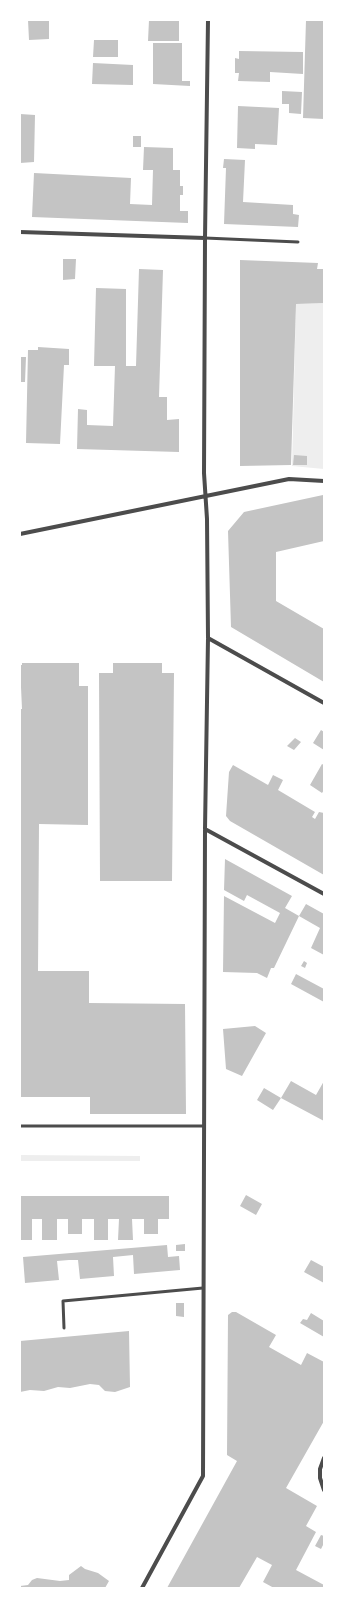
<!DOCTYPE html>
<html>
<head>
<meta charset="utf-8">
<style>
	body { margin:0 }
	#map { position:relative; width:344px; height:1608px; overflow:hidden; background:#fff; font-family:Raleway,sans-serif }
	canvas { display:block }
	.frame { position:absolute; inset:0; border:21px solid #fff; pointer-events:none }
</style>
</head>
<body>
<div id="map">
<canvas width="344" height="1608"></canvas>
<div class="frame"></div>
</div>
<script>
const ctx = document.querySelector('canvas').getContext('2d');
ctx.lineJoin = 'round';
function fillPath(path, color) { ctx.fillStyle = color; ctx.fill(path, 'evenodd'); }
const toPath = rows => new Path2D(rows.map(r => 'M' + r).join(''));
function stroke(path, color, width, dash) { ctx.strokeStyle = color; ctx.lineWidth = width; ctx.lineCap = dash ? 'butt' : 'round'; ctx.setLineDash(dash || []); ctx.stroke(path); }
fillPath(toPath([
	[324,303,324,469,292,466,296,304],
	[20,1155,140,1156,140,1161,20,1161]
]), '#eee');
fillPath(toPath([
	[28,20,49,20,49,39,29,40],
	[149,20,179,20,179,41,148,41],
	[306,20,324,20,324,119,303,118],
	[94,40,118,40,118,57,93,57],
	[153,43,182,43,182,81,190,81,190,86,153,84],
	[239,51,303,52,303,74,270,72,270,82,238,81,239,73,235,73,235,58,239,59],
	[93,63,133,65,133,85,92,84],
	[282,91,302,92,301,114,289,113,289,104,282,104],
	[238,106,279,108,277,145,255,144,255,149,237,148],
	[20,114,35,115,34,162,20,163],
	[133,136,141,136,141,147,133,147],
	[144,147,173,148,173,170,180,170,180,186,183,186,183,195,180,195,180,211,188,211,188,223,32,217,34,173,131,178,130,204,152,205,153,170,143,170],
	[224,159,245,160,243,202,293,205,293,214,299,215,298,227,224,224,226,168,223,168],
	[63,259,76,259,75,279,63,280],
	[240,260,318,263,317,269,324,269,324,303,296,304,291,465,240,466],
	[139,269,163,270,159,397,167,397,167,420,179,419,179,452,77,449,78,409,87,410,87,425,113,426,115,366,94,366,96,288,126,289,126,366,136,366],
	[38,347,69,349,69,365,64,365,60,444,26,443,28,350,38,350],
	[20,357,26,357,25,382,20,382],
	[294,455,307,456,307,465,293,465],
	[323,495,324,541,276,552,276,601,324,629,324,682,231,627,228,531,244,512],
	[22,663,79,663,79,686,88,686,88,825,39,824,38,971,89,971,89,1003,185,1004,186,1114,90,1114,90,1097,20,1097,20,709,22,709,20,665,22,665],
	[113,663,162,663,162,673,174,673,172,881,100,881,99,673,113,673],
	[321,730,324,732,324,750,313,743],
	[295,738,301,742,294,750,287,746],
	[322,764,324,765,324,790,322,793,310,785],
	[233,765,268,785,273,775,283,780,278,790,315,812,312,817,315,819,319,812,324,813,324,875,230,821,226,816,229,772],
	[225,859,292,896,285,908,299,916,274,968,271,968,267,978,257,973,223,972,224,896,275,923,280,913,247,895,244,901,224,890],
	[306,904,324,914,324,955,311,948,320,928,299,916],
	[304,961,307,963,305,968,301,966],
	[296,974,324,989,324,1002,291,984],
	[255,1026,266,1033,242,1076,226,1069,223,1029],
	[291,1081,316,1095,324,1081,324,1121,281,1098],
	[264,1088,281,1098,273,1110,257,1100],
	[246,1195,262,1204,256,1215,240,1206],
	[20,1196,169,1196,169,1219,158,1219,158,1234,144,1234,144,1219,132,1219,133,1240,118,1240,119,1219,108,1219,108,1240,94,1240,94,1219,82,1219,82,1234,68,1234,68,1219,57,1219,57,1240,42,1240,42,1219,32,1219,32,1240,20,1240],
	[185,1244,185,1251,176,1251,176,1245],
	[167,1245,168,1257,179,1256,180,1270,134,1274,133,1255,113,1257,114,1276,80,1279,78,1260,69,1260,57,1261,59,1280,25,1283,23,1257],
	[311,1260,324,1267,324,1283,304,1272],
	[176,1303,184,1303,184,1317,176,1316],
	[232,1312,236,1312,276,1335,269,1347,301,1365,307,1353,324,1362,324,1421,286,1488,317,1506,306,1526,316,1532,296,1570,324,1585,324,1588,274,1588,263,1582,272,1565,257,1557,239,1588,167,1588,237,1461,227,1455,228,1315],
	[311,1313,324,1321,324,1337,300,1323,303,1319,307,1320],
	[129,1331,130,1387,115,1392,105,1391,99,1385,90,1384,70,1388,58,1387,44,1391,30,1390,20,1392,20,1341],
	[321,1535,324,1536,324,1543,321,1549,315,1546],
	[81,1566,85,1569,98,1573,109,1581,105,1588,20,1588,20,1586,28,1585,32,1580,37,1578,60,1581,69,1580,69,1575]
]), '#c4c4c4');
stroke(toPath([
	[205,238,298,242],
	[20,1126,204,1126],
	[64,1328,63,1301,203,1288]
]), '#4c4c4c', 3);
stroke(toPath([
	[20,232,205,238],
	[20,534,289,479,324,481],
	[208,638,324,703],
	[205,829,324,894],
	[324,1458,320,1469,320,1478,324,1490],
	[142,1588,203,1476,205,829,208,638,207,519,204,473,205,238,208,20]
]), '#4c4c4c', 4);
</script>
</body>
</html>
